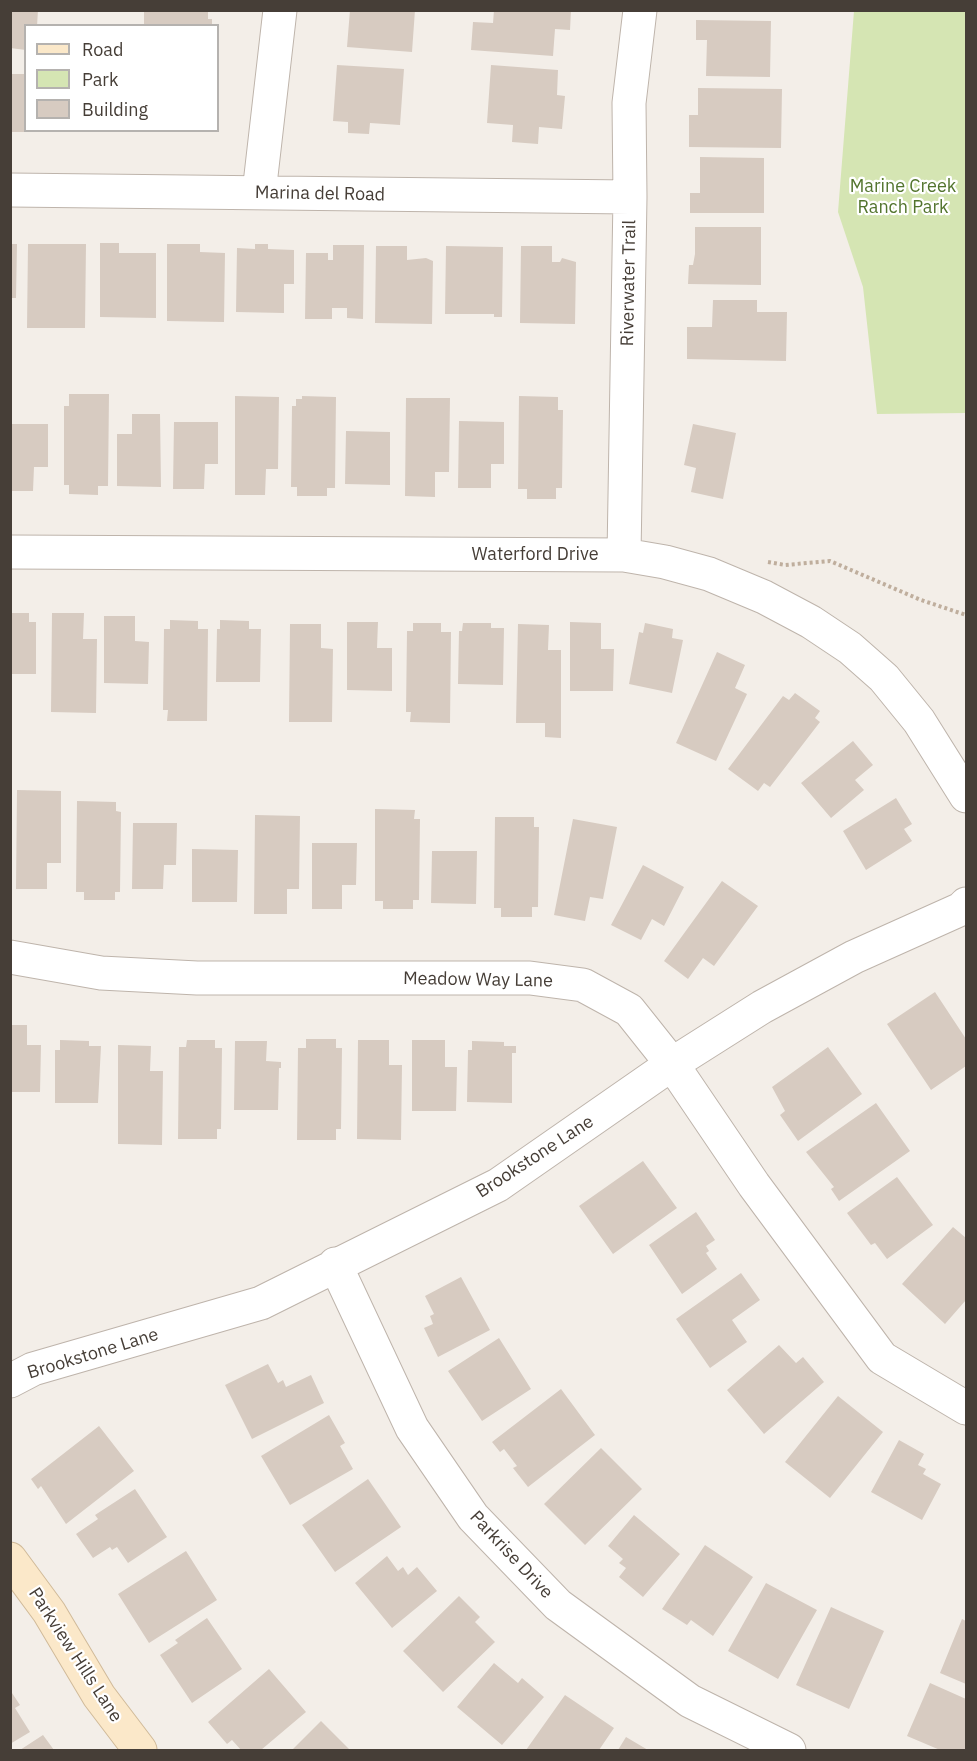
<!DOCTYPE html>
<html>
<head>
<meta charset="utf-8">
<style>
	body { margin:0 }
	#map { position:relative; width:977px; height:1761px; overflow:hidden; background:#f3eee8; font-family:"IBM Plex Sans",sans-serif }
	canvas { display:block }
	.frame { position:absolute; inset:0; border:12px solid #463e37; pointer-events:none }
	.legend { position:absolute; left:24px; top:24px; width:195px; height:108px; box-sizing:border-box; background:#fff; border:2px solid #b5b2af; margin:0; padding:8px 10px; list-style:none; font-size:18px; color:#463e37 }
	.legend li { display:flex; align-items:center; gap:12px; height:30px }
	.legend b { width:30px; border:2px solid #b5b2af }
</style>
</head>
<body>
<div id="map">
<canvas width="977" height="1761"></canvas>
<div class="frame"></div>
<ul class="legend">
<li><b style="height:8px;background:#fbe8c9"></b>Road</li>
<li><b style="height:16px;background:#d5e5b3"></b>Park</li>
<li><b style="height:16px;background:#d7cbc1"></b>Building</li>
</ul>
</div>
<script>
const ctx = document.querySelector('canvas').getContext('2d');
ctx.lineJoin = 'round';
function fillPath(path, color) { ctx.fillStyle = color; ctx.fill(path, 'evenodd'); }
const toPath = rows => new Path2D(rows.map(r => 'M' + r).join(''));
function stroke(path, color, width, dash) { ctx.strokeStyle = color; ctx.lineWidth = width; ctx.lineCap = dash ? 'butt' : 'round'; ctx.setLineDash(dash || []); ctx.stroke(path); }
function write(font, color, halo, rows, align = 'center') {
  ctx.font = font + ' "IBM Plex Sans",sans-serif'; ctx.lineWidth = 4.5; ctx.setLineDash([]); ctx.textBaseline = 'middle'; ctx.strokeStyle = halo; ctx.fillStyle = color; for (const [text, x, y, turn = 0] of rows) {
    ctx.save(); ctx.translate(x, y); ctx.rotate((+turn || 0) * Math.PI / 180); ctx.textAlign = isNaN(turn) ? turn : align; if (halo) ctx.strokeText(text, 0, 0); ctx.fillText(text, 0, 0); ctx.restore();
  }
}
fillPath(toPath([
	[854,11,966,11,966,413,877,414,863,287,838,212]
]), '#d5e5b3');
fillPath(toPath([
	[10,10,38,10,37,26,26,26,26,50,10,48],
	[144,10,208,10,208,19,212,19,212,26,144,26],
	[350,10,415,10,412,52,347,47],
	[494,10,571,10,570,30,555,29,553,56,471,50,473,22,493,23],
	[696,20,771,21,770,77,706,76,707,40,696,40],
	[337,65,404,69,400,125,370,123,369,134,348,133,348,122,333,121],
	[491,65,558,70,557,95,565,96,562,129,539,127,538,144,512,142,513,125,487,123],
	[10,74,26,74,26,132,10,132],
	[698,88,782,89,781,148,689,147,689,115,698,115],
	[700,157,764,158,764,213,690,213,690,193,700,193],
	[695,227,761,227,761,285,688,284,689,265,693,265,695,254],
	[100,243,119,243,119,253,156,253,156,318,100,317],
	[10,244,17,244,16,298,10,298],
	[28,244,86,244,85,328,27,328],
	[167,244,200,244,200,252,225,253,224,322,167,321],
	[255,244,268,244,268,249,294,250,294,284,284,284,284,313,236,312,237,248,255,249],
	[333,245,364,245,363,319,347,318,347,308,332,308,332,319,305,319,306,253,328,253,328,260,333,260],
	[376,246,407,246,407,260,426,258,433,261,432,324,375,323],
	[446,246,503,247,502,317,494,317,494,314,445,314],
	[521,246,552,246,552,262,560,262,562,258,576,262,575,324,520,323],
	[713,300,757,300,757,312,787,312,786,361,687,359,687,327,712,327],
	[69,394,109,394,108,486,98,486,98,495,69,494,69,485,64,485,64,406,69,406],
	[235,396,279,397,278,469,266,469,265,495,235,495],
	[302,396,336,397,335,488,327,488,327,496,297,496,297,487,291,487,292,406,296,406,296,399,302,399],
	[519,396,558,397,558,410,563,410,562,488,556,488,556,499,527,499,527,489,518,489],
	[406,398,450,398,449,472,435,472,435,497,405,496],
	[132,414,160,414,161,487,117,486,117,434,132,434],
	[459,421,504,422,504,464,491,464,491,488,458,488],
	[174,422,218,422,218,464,205,464,204,489,173,489],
	[10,424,48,424,48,467,34,467,33,491,10,491],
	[693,424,736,433,723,499,691,492,696,468,684,465],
	[346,431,390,432,390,485,345,484],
	[10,613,29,613,29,622,36,622,36,674,10,674],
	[52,613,84,613,83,639,97,639,96,713,51,712],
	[104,616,135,616,135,641,149,642,148,684,104,683],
	[170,620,198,621,198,629,208,629,207,721,167,721,168,710,163,710,164,629,170,629],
	[220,620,249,621,249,629,261,629,260,682,216,682,217,629,220,629],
	[347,622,378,622,377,648,392,648,392,691,347,690],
	[570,622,601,623,601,649,614,649,613,691,570,691],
	[413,623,441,623,441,632,451,632,450,723,410,722,411,712,406,712,407,631,413,631],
	[463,623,491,623,491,628,504,628,503,685,458,684,459,631,462,631],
	[645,623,673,629,672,638,683,640,672,693,629,684,639,632,643,633],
	[290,624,321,624,321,648,333,649,332,722,289,722],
	[518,624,549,625,548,650,561,650,561,738,545,737,545,723,516,723],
	[717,652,745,665,735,688,747,694,716,761,676,743],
	[795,693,820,711,815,718,820,722,770,787,764,783,758,791,728,769,783,696,789,700],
	[853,741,873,765,855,780,864,790,831,818,801,783],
	[17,790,61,791,61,863,47,863,47,889,16,889],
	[896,798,912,824,904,829,912,841,866,870,843,831],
	[77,801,116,802,116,811,121,812,120,892,115,892,115,900,84,900,84,892,76,892],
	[375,809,415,810,414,819,420,819,419,900,413,900,413,909,383,909,383,901,375,901],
	[255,815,300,816,299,889,287,889,287,914,254,914],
	[495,817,534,817,534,827,539,827,538,907,532,907,532,917,501,917,501,908,494,908],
	[573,819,617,827,603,899,590,897,585,921,554,915],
	[133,823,177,823,176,865,164,865,163,889,132,889],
	[312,843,357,843,356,885,342,885,342,909,312,909],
	[192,849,238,850,237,902,192,902],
	[432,851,477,851,476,904,431,903],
	[643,865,684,887,664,926,652,919,641,940,611,925],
	[722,881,758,906,714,966,703,958,688,979,664,961],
	[935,992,966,1039,966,1066,931,1090,887,1024],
	[10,1025,27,1025,27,1045,41,1045,40,1092,10,1092],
	[306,1039,336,1039,336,1048,342,1048,341,1129,336,1129,336,1140,297,1140,298,1048,306,1048],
	[60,1040,89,1041,89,1046,101,1046,98,1103,55,1103,55,1050,60,1050],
	[187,1040,215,1040,215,1048,222,1048,221,1129,217,1129,217,1139,178,1139,179,1047,186,1047],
	[358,1040,389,1040,389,1065,402,1065,401,1140,357,1139],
	[412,1040,445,1040,445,1067,457,1067,456,1111,412,1111],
	[235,1041,267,1041,266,1061,281,1062,281,1068,279,1068,278,1110,234,1110],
	[472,1041,504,1042,504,1046,516,1046,516,1053,512,1053,512,1103,467,1102,468,1050,472,1050],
	[118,1045,151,1046,150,1071,163,1071,162,1145,118,1144],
	[828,1047,862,1094,798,1141,780,1115,785,1111,772,1087],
	[876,1103,910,1151,839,1201,831,1189,834,1187,806,1152],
	[643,1161,677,1208,613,1254,579,1206],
	[897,1177,933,1225,887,1259,875,1243,871,1245,847,1213],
	[696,1212,715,1240,706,1246,709,1251,706,1253,717,1269,682,1294,649,1245],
	[953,1227,966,1238,966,1300,945,1324,902,1284],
	[741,1273,760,1300,732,1320,747,1342,710,1368,676,1319],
	[461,1277,490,1330,438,1357,424,1328,433,1324,430,1316,434,1314,425,1296],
	[499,1338,531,1389,482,1421,448,1371],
	[779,1345,796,1363,803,1357,824,1382,764,1434,727,1390],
	[268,1364,278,1383,283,1380,286,1387,311,1375,324,1403,252,1439,225,1385],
	[561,1389,595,1435,528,1487,513,1468,517,1466,504,1449,500,1452,492,1442],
	[838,1396,883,1432,830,1498,785,1462],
	[329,1415,345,1443,340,1446,353,1469,290,1505,261,1456],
	[99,1426,134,1471,66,1524,41,1486,38,1489,31,1479],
	[899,1440,924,1454,918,1465,926,1469,923,1474,941,1484,922,1520,871,1492],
	[601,1448,642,1489,585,1545,544,1504],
	[368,1479,401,1527,335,1572,302,1525],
	[135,1489,167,1537,128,1563,117,1547,112,1550,110,1547,93,1558,76,1534,98,1519,95,1515],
	[634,1515,680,1554,643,1597,619,1577,626,1568,619,1563,623,1559,608,1546],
	[705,1545,753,1577,713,1636,691,1620,687,1625,662,1609],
	[186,1551,217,1600,149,1643,118,1594],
	[387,1556,398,1571,403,1567,408,1575,417,1567,437,1591,392,1628,355,1583],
	[766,1583,817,1610,778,1679,728,1651],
	[459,1596,480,1617,475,1622,495,1642,443,1692,403,1651],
	[831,1607,884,1631,849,1709,796,1685],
	[207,1618,242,1669,192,1703,160,1655,178,1643,175,1640],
	[962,1619,966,1621,966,1684,940,1673],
	[494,1663,518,1683,522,1678,544,1697,502,1745,457,1707],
	[269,1669,306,1712,261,1750,241,1750,232,1740,227,1744,208,1722],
	[930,1683,966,1699,966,1750,940,1750,907,1736],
	[10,1690,20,1705,15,1708,30,1732,10,1744],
	[565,1695,614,1728,599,1750,526,1750],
	[321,1721,350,1750,292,1750],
	[43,1735,54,1750,20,1750],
	[626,1737,648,1750,618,1750]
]), '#d7cbc1');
const street = toPath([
	[10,190,630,197],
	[259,193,280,10],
	[10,552,624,555,665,562,709,574,764,597,811,622,850,648,884,678,919,721,966,796],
	[624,555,630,197,629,103,640,10],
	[10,957,101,973,197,978,530,978,583,985,629,1010,672,1064,754,1185,882,1358,966,1408],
	[335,1264,412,1428,473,1517,558,1605,690,1701,789,1750],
	[10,1381,33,1369,261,1303,498,1185,672,1064,762,1007,854,957,961,909,966,904]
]);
const secondary = toPath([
	[10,1559,49,1612,99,1696,140,1750]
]);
stroke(street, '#beb4ab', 35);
stroke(secondary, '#d0ba99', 35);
stroke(toPath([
	[768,562,785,565,830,561,921,600,966,615]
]), '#bfae9d', 4, [3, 3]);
stroke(street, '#fff', 33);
stroke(secondary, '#fbe8c9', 33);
write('18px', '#52742d', '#fff', [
	["Marine Creek",903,187],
	["Ranch Park",903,208]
]);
write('18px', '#463e37', '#fff', [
	["Marina del Road",320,194,1],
	["Riverwater Trail",629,283,-89],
	["Waterford Drive",535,555],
	["Meadow Way Lane",478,980,1],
	["Brookstone Lane",535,1157,-33],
	["Brookstone Lane",93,1354,-17],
	["Parkrise Drive",511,1555,47],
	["Parkview Hills Lane",75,1655,57]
]);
</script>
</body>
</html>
